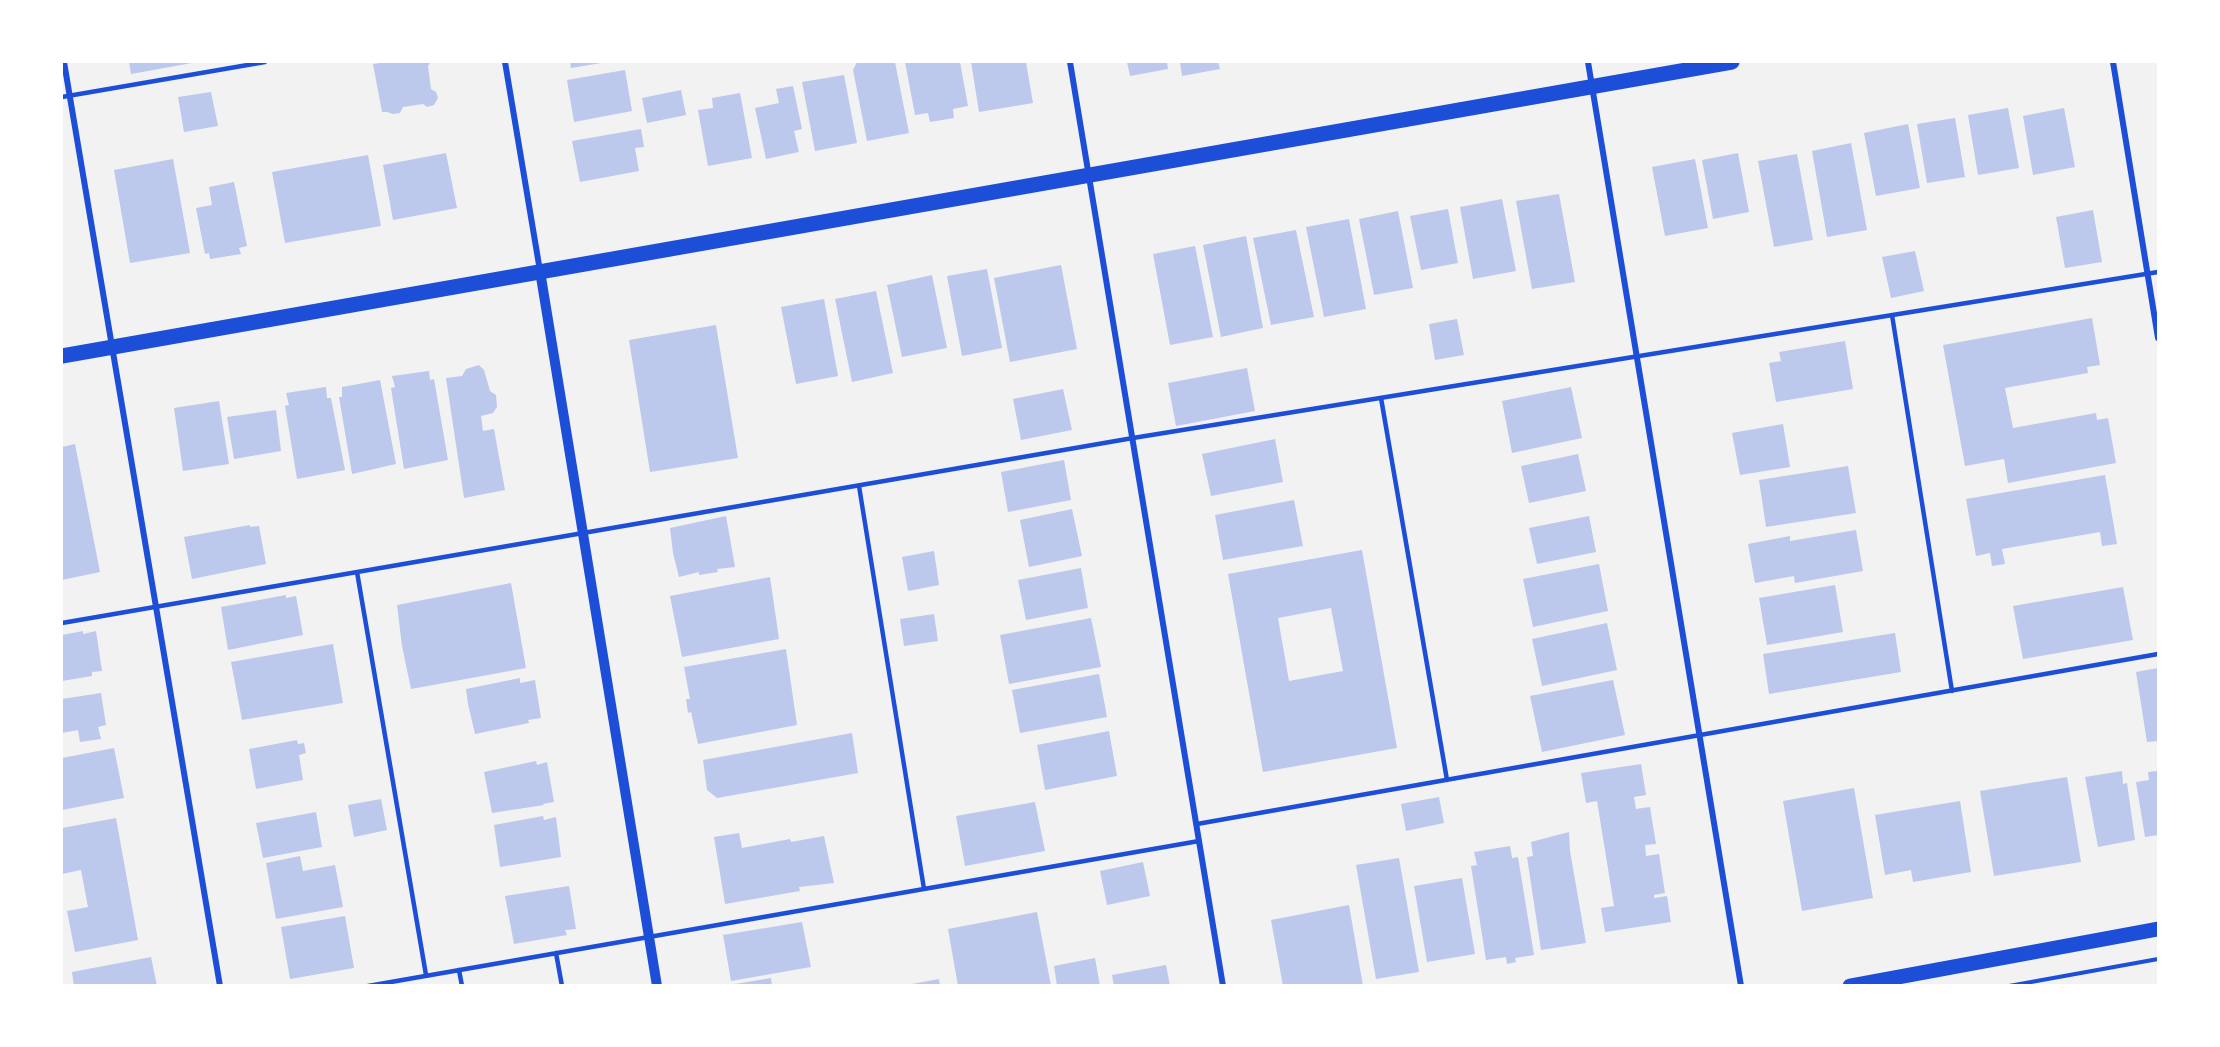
<!DOCTYPE html>
<html>
<head>
<meta charset="utf-8">
<style>
	body { margin:0 }
	#map { position:relative; width:2220px; height:1047px; overflow:hidden; background:#f2f2f2; font-family:"Zilla Slab",serif }
	canvas { display:block }
	.frame { position:absolute; inset:0; border:63px solid #fff; pointer-events:none }
</style>
</head>
<body>
<div id="map">
<canvas width="2220" height="1047"></canvas>
<div class="frame"></div>
</div>
<script>
const ctx = document.querySelector('canvas').getContext('2d');
ctx.lineJoin = 'round';
function fillPath(path, color) { ctx.fillStyle = color; ctx.fill(path, 'evenodd'); }
const toPath = rows => new Path2D(rows.map(r => 'M' + r).join(''));
function stroke(path, color, width, dash) { ctx.strokeStyle = color; ctx.lineWidth = width; ctx.lineCap = dash ? 'butt' : 'round'; ctx.setLineDash(dash || []); ctx.stroke(path); }
fillPath(toPath([
	[129,62,192,62,192,63,131,74],
	[387,62,431,62,428,66,431,89,436,92,438,98,434,105,427,107,423,104,403,107,400,113,393,114,387,112,382,112,373,64],
	[570,62,601,62,601,63,571,68],
	[857,62,895,62,909,133,867,141,853,70],
	[905,62,960,62,968,106,953,109,954,118,930,122,928,113,915,115],
	[971,62,1026,62,1033,103,979,112],
	[1127,62,1167,62,1168,69,1130,76],
	[1180,62,1218,62,1220,69,1182,76],
	[625,70,632,111,574,122,567,80],
	[844,75,857,143,815,151,802,82],
	[793,86,802,129,794,131,799,152,766,159,755,108,779,103,776,89],
	[681,90,686,115,647,123,642,98],
	[211,92,218,126,184,132,178,97],
	[740,93,752,158,708,166,698,110,713,108,712,98],
	[2008,108,2019,168,1978,175,1968,115],
	[2064,108,2075,167,2033,175,2023,116],
	[1955,118,1965,177,1927,183,1917,124],
	[1908,124,1920,188,1876,196,1864,133],
	[641,129,644,147,635,148,639,171,580,182,572,141],
	[1851,143,1867,230,1827,237,1812,151],
	[446,153,457,208,393,220,383,165],
	[1738,153,1749,212,1713,219,1702,160],
	[1797,154,1813,240,1774,247,1758,161],
	[368,155,381,226,285,243,272,172],
	[173,159,190,253,130,263,114,170],
	[1695,159,1708,228,1665,236,1652,167],
	[234,182,247,246,239,248,241,254,210,259,209,253,205,254,196,208,212,205,209,187],
	[1559,194,1575,282,1532,289,1516,201],
	[1502,199,1516,271,1473,279,1460,207],
	[1448,209,1458,263,1421,270,1410,216],
	[2093,210,2102,262,2065,268,2056,217],
	[1398,211,1413,288,1374,295,1359,219],
	[1349,219,1366,309,1324,317,1306,227],
	[1296,230,1314,317,1271,325,1253,238],
	[1246,236,1263,328,1221,337,1203,245],
	[1195,246,1213,337,1170,345,1153,254],
	[1915,251,1924,291,1891,298,1882,257],
	[1061,265,1077,349,1010,362,994,278],
	[987,269,1002,348,962,356,947,276],
	[932,275,947,348,902,357,887,285],
	[876,291,893,373,852,382,835,299],
	[824,299,838,376,796,384,781,307],
	[2092,318,2100,365,2087,367,2088,373,2005,388,2013,428,2096,413,2097,420,2108,418,2116,463,2008,483,2004,459,1965,466,1943,345],
	[1457,319,1464,355,1435,360,1429,324],
	[716,325,738,458,650,472,629,340],
	[1845,341,1853,389,1776,402,1769,363,1781,361,1779,352],
	[479,365,484,370,490,391,496,395,497,407,493,413,481,416,483,431,494,429,505,490,464,498,446,378,462,376,466,369],
	[1247,368,1255,411,1176,426,1168,383],
	[429,371,430,380,434,379,448,460,404,469,391,388,395,387,392,376],
	[380,380,396,464,352,474,339,397,342,397,342,387],
	[326,387,327,398,331,398,345,470,297,479,285,406,289,405,286,393],
	[1571,387,1582,438,1512,453,1502,401],
	[1063,389,1072,430,1021,440,1013,399],
	[219,401,229,464,183,471,174,408],
	[276,410,281,451,234,459,227,417],
	[1783,424,1790,467,1740,475,1732,433],
	[1275,439,1283,482,1211,496,1202,454],
	[75,444,100,572,62,580,62,447],
	[1578,454,1586,491,1529,503,1521,466],
	[1064,460,1071,500,1008,512,1001,472],
	[1848,466,1856,513,1766,527,1759,480],
	[2105,475,2117,544,2102,546,2100,532,2002,549,2005,564,1992,566,1990,553,1976,556,1966,499],
	[1294,500,1303,546,1223,560,1215,515],
	[1072,509,1082,556,1029,567,1020,520],
	[726,516,735,567,717,569,718,572,699,575,699,572,679,577,673,553,670,528],
	[1589,516,1596,552,1537,564,1529,528],
	[250,525,250,527,259,526,266,564,192,579,184,537],
	[1856,530,1863,571,1795,583,1794,576,1755,583,1748,544,1790,536,1790,541],
	[1362,550,1397,748,1263,772,1228,574],
	[1331,608,1343,671,1289,681,1278,618],
	[934,551,939,585,908,591,902,557],
	[1599,564,1608,611,1533,627,1523,579],
	[1081,568,1088,608,1026,620,1018,580],
	[770,577,779,639,682,657,670,596],
	[511,583,526,668,411,689,402,646,397,605],
	[1835,585,1843,632,1767,645,1759,598],
	[2123,587,2133,640,2023,659,2013,606],
	[286,595,286,598,296,596,303,635,228,650,221,607],
	[934,614,938,641,904,646,900,619],
	[1091,618,1101,667,1009,684,1000,635],
	[1607,623,1617,670,1542,686,1532,639],
	[83,631,83,634,96,631,102,671,92,672,92,676,62,681,62,635],
	[1895,633,1901,672,1769,694,1763,654],
	[333,644,343,703,242,720,231,662],
	[786,649,797,725,698,744,691,712,688,713,686,699,690,699,684,667],
	[2158,668,2158,741,2147,742,2136,672],
	[1099,674,1107,717,1020,733,1012,690],
	[520,678,520,683,535,680,541,718,528,720,529,723,475,734,468,704,466,689],
	[1613,680,1625,735,1542,752,1530,696],
	[101,693,106,725,98,727,101,739,80,742,78,730,62,733,62,699],
	[1109,731,1117,776,1045,790,1037,745],
	[852,733,858,773,717,798,707,790,703,760],
	[297,740,298,744,304,743,306,753,299,755,303,780,256,789,249,749],
	[114,748,124,798,62,810,62,758],
	[536,761,537,765,547,762,554,802,543,804,544,805,492,813,484,772],
	[1641,764,1646,795,1634,797,1636,809,1650,807,1656,844,1645,845,1646,856,1659,854,1665,893,1654,895,1654,898,1667,896,1671,922,1605,932,1601,908,1614,906,1597,801,1586,803,1581,773],
	[2122,771,2123,784,2127,783,2135,840,2098,847,2085,777],
	[2158,771,2158,835,2145,837,2136,782,2149,780,2148,772],
	[2067,777,2081,862,1994,876,1980,791],
	[1854,788,1873,898,1802,911,1783,801],
	[1439,797,1444,823,1406,831,1401,804],
	[381,799,387,830,354,837,348,805],
	[1960,801,1971,872,1913,882,1911,870,1885,875,1875,815],
	[1035,802,1045,851,965,866,956,816],
	[316,812,322,847,263,858,256,823],
	[543,816,544,820,556,817,561,857,500,867,494,825],
	[116,818,138,940,75,952,67,911,88,907,81,870,62,874,62,828],
	[1569,832,1570,851,1586,943,1541,950,1527,857,1533,856,1531,842],
	[739,833,742,848,790,839,791,842,824,836,834,883,799,887,800,891,725,904,714,837],
	[1510,846,1512,858,1518,857,1534,955,1515,958,1516,962,1507,964,1506,957,1486,960,1471,866,1477,865,1474,852],
	[300,856,303,871,335,865,343,907,276,919,266,863],
	[1399,858,1419,972,1376,979,1356,865],
	[1143,862,1150,896,1107,905,1100,871],
	[1462,878,1475,954,1427,962,1414,886],
	[569,886,576,929,565,930,567,935,514,944,505,896],
	[1349,905,1363,986,1283,986,1271,920],
	[1037,912,1051,986,958,986,948,929],
	[345,916,354,968,290,979,281,927],
	[802,922,811,967,731,981,723,935],
	[151,957,157,986,74,986,72,972],
	[1095,958,1100,986,1057,986,1054,966],
	[1166,965,1170,986,1114,986,1112,975],
	[771,978,772,986,735,986,735,984],
	[939,979,940,986,912,986,912,984]
]), '#bdc9ec');
stroke(toPath([
	[2009,986,2158,959]
]), '#1d4ed8', 4);
stroke(toPath([
	[62,97,265,62],
	[1892,315,1952,691],
	[1381,398,1447,780],
	[859,486,924,889],
	[357,572,426,975],
	[62,623,1133,438,2158,272],
	[1197,824,2158,654],
	[556,953,562,986],
	[459,970,462,986],
	[368,986,1199,841]
]), '#1d4ed8', 4.5);
stroke(toPath([
	[64,62,220,986],
	[505,62,540,271],
	[1070,62,1223,986],
	[1588,62,1741,986],
	[2113,62,2158,338]
]), '#1d4ed8', 6);
stroke(toPath([
	[540,271,657,986]
]), '#1d4ed8', 10);
stroke(toPath([
	[62,356,1732,62],
	[1850,986,2158,929]
]), '#1d4ed8', 15);
</script>
</body>
</html>
